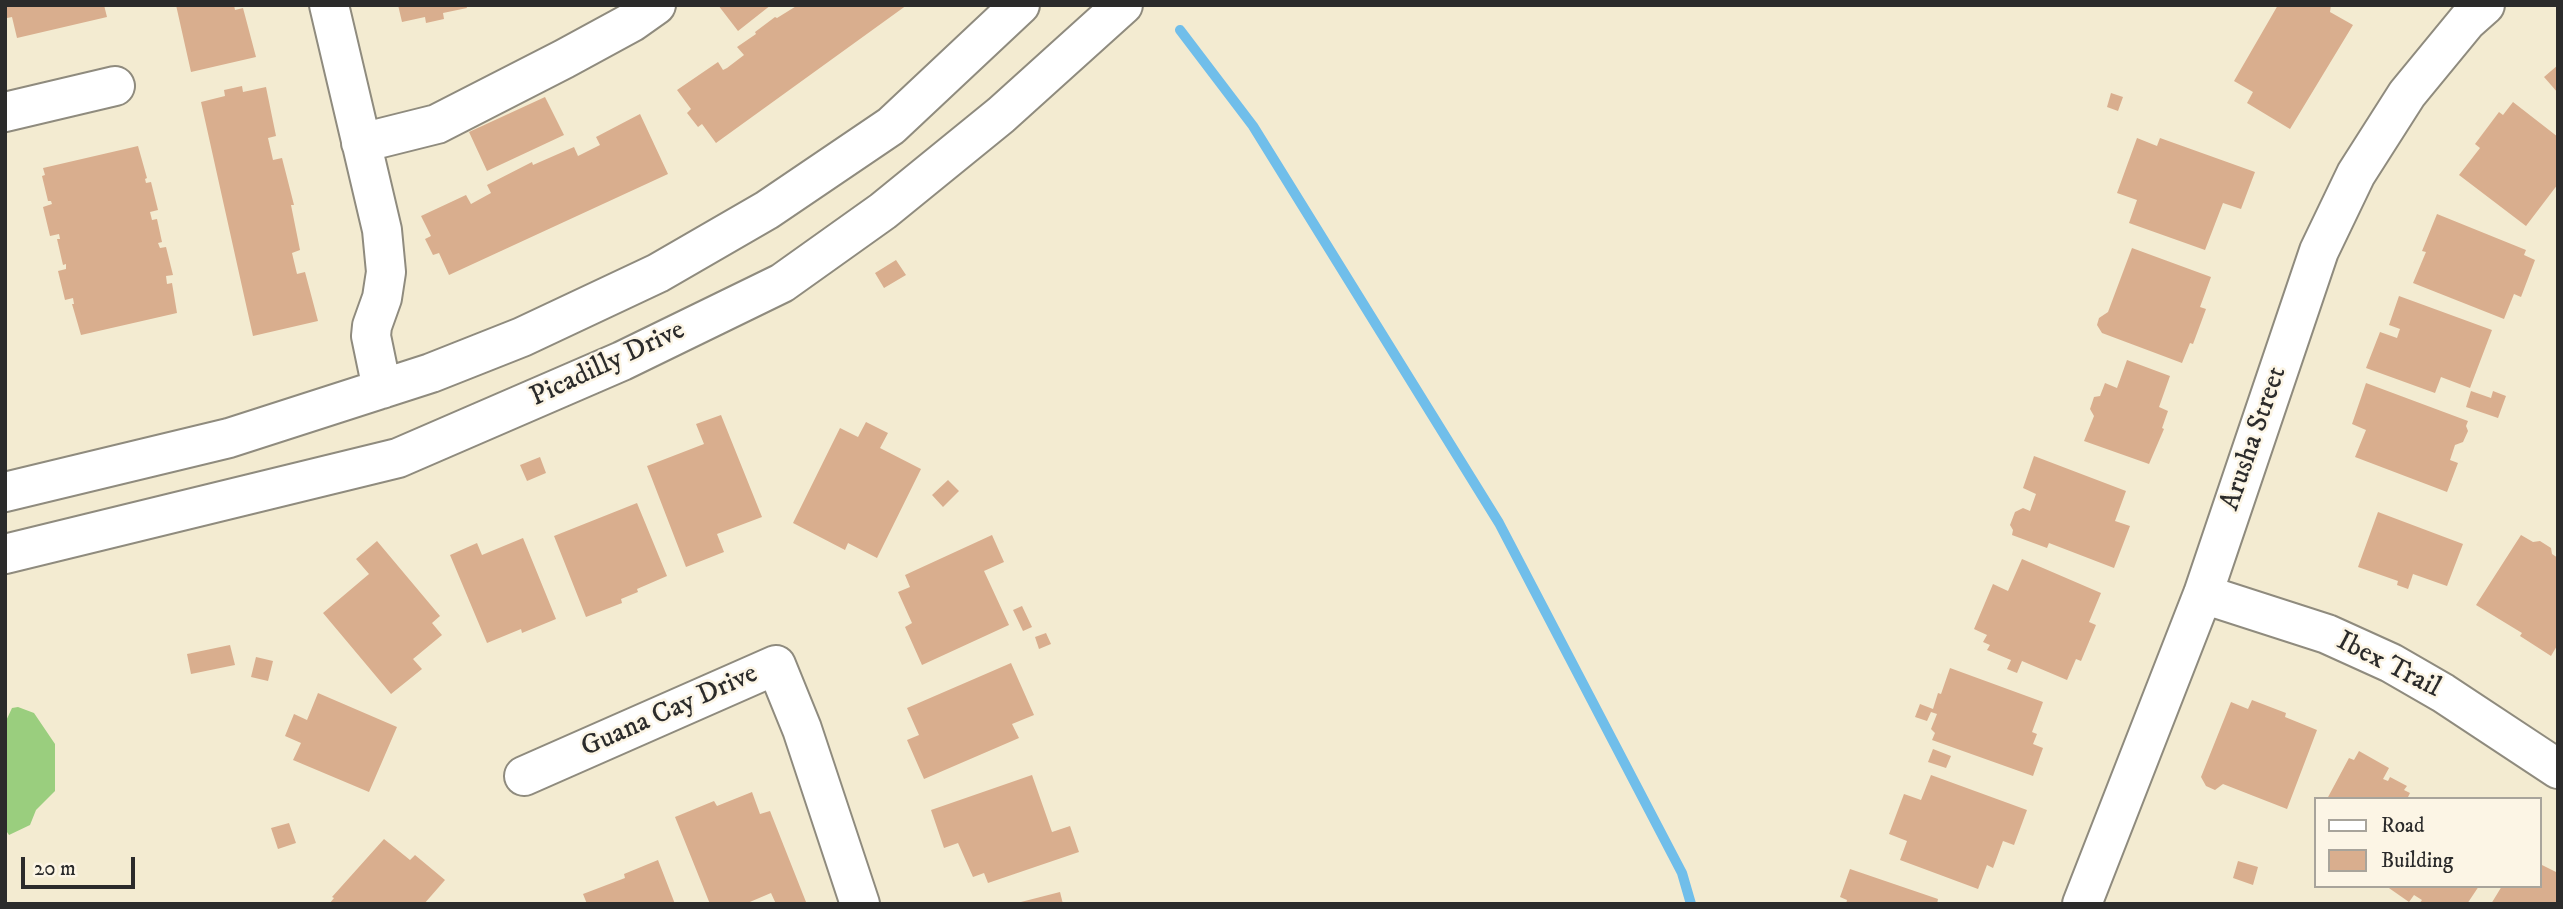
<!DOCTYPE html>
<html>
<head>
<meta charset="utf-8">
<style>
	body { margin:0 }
	#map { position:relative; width:2563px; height:909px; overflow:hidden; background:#f3ebd1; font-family:"IM FELL DW Pica",serif }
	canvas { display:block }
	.frame { position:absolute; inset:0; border:7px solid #2b2b2b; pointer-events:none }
	.legend { position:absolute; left:2314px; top:797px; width:228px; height:91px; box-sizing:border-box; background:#fcf5e5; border:2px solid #a8a49b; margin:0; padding:9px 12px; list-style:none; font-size:21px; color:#2b2b2b }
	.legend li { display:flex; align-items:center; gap:14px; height:35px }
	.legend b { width:35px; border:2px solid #a8a49b }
	.scale { position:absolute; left:21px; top:857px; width:114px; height:32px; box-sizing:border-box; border:4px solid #2b2b2b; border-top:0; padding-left:9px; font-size:21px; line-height:24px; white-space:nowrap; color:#2b2b2b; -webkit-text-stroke:5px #fcf5e5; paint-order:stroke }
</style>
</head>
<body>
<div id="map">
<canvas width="2563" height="909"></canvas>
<div class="frame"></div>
<ul class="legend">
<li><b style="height:9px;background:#fff"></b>Road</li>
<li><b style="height:19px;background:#d9ae8e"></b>Building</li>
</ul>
<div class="scale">20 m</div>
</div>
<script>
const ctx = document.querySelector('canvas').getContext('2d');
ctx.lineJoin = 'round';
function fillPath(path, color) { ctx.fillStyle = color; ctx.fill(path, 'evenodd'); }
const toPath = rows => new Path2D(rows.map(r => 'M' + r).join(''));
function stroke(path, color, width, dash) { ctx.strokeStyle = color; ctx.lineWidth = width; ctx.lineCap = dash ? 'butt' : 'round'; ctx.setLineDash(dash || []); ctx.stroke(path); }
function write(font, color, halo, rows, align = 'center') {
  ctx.font = font + ' "IM FELL DW Pica",serif'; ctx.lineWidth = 5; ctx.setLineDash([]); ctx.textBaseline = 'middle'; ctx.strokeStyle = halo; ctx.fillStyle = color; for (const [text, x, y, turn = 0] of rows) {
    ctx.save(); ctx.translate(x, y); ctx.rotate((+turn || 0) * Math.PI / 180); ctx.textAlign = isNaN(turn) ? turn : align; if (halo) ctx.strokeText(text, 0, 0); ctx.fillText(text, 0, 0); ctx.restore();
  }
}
fillPath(toPath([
	[18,707,34,713,55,744,55,791,36,810,30,825,9,835,5,829,5,723,12,708]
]), '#9ace7e');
stroke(toPath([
	[1180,30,1253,126,1499,523,1682,873,1691,904]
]), '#70beea', 10);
fillPath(toPath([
	[5,5,104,5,107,17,17,38,12,17,7,18],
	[176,5,234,5,235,10,243,8,256,57,191,72],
	[398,5,466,5,467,8,443,13,444,19,426,23,425,17,402,22],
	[718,5,771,5,738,31],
	[798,5,907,5,716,143,702,124,698,127,687,113,691,109,677,90,718,62,723,70,727,68,744,55,737,47,756,34,755,32,775,17,777,18],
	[2278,5,2331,5,2330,12,2353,25,2290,129,2247,103,2253,92,2234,81],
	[2558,65,2558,93,2544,77],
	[242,86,243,92,266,87,276,136,268,138,273,160,282,158,294,205,291,205,300,250,292,253,297,274,305,272,318,321,253,336,201,102,225,96,224,90],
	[2111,93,2123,97,2118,111,2107,107],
	[545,97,564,135,487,171,469,132],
	[2513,102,2558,137,2558,184,2526,226,2459,175,2480,148,2475,144,2499,112,2503,115],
	[640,114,668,174,449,275,439,253,433,255,425,239,431,236,421,216,466,195,471,204,491,193,487,185,532,162,533,165,574,147,578,156,600,145,596,137],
	[2137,138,2157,146,2160,138,2255,172,2241,209,2223,203,2205,250,2129,223,2137,200,2117,193],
	[138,146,147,178,145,179,146,183,151,182,158,210,150,212,152,220,157,219,162,242,158,243,160,248,166,247,173,275,166,276,167,284,172,283,177,313,81,335,72,304,74,304,73,298,65,300,58,271,66,269,66,264,63,265,57,239,60,239,59,234,50,236,43,207,52,204,51,201,48,201,42,176,45,175,43,168],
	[2437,214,2526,250,2524,255,2535,260,2521,297,2514,294,2504,319,2413,283,2426,252,2422,251],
	[2132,248,2211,277,2200,307,2206,309,2193,344,2190,343,2182,363,2102,333,2097,325,2099,318,2108,312],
	[896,260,906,275,884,288,875,273],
	[2399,296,2492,330,2470,388,2441,377,2435,393,2366,368,2380,332,2397,338,2400,329,2389,325],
	[2127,360,2170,376,2159,407,2168,411,2162,428,2164,429,2149,464,2084,441,2094,416,2090,409,2094,397,2100,396,2105,383,2117,388],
	[2366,383,2468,421,2466,426,2468,431,2463,442,2455,445,2450,460,2458,463,2447,492,2355,457,2366,430,2352,424],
	[2471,391,2491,398,2493,391,2506,396,2498,418,2466,407],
	[721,415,762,517,717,534,724,552,686,567,647,466,704,444,696,424],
	[866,422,888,433,880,448,921,469,877,558,848,543,845,550,793,523,840,428,858,437],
	[2034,456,2126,491,2115,521,2130,526,2114,568,2049,543,2047,548,2012,535,2013,530,2010,525,2015,512,2023,508,2030,511,2036,494,2023,488],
	[540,457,546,473,527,481,520,465],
	[948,480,959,491,943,507,932,495],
	[637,503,667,576,637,589,638,592,621,599,622,603,586,617,554,536],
	[2378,512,2463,544,2447,586,2413,574,2408,589,2397,585,2398,581,2358,567],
	[992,535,1004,562,984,571,1009,625,922,665,905,627,912,623,898,592,910,587,905,575],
	[2521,535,2533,542,2540,541,2551,548,2552,554,2558,558,2558,644,2551,656,2520,636,2522,633,2476,605],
	[523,538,556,619,522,633,521,629,487,643,450,555,477,543,482,555],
	[377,541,440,616,432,623,442,635,413,659,422,669,391,694,323,613,369,574,356,559],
	[2022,559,2101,593,2089,622,2096,625,2081,661,2076,659,2067,680,2022,661,2017,673,2007,669,2011,660,1987,650,1990,645,1983,642,1987,635,1974,629,1993,584,2008,591],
	[1022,606,1032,627,1023,631,1013,610],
	[1046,633,1051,644,1039,649,1035,637],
	[230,645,235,665,191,674,187,654],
	[256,657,273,661,268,681,251,677],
	[1011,663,1034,715,1012,724,1019,738,924,779,907,740,919,735,907,708],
	[1950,668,2043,702,2032,732,2037,734,2033,744,2043,748,2033,776,1932,740,1935,733,1931,729,1937,714,1931,712,1927,721,1915,717,1920,704,1933,709,1938,693,1941,694],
	[318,693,397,727,369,792,293,760,301,743,285,736,294,714,307,720],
	[2252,700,2286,713,2285,717,2317,730,2287,809,2223,784,2215,790,2206,786,2201,777,2231,702,2248,709],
	[1933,749,1951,756,1946,768,1928,762],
	[2359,751,2389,768,2383,779,2388,781,2390,777,2407,786,2404,790,2410,793,2407,799,2327,799,2349,758,2354,760],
	[1032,775,1052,832,1070,826,1079,852,988,883,984,873,973,877,958,843,944,848,931,810],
	[1931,775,2027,810,2014,845,2003,841,1993,868,1987,865,1978,889,1900,860,1907,841,1889,834,1904,794,1921,800],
	[752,792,760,814,770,811,806,902,776,904,771,893,745,904,710,904,675,817,714,801,717,806],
	[289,823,296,843,278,849,271,828],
	[384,839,410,860,415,855,445,880,424,904,329,904,334,898,332,897],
	[658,860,675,904,587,904,583,894,625,878,624,874],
	[2238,861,2258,867,2253,885,2233,878],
	[2540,864,2558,873,2558,904,2491,904,2502,886,2540,886],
	[1850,869,1938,899,1937,904,1846,904,1847,900,1840,897],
	[2386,886,2479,886,2467,904,2419,904,2422,900,2414,895,2409,902],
	[1060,892,1063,904,1017,904,1017,903]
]), '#d9ae8e');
const minor = toPath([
	[329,5,382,230,386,272,382,298,372,326,371,336,382,389],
	[5,112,115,86],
	[361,143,437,124,564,59,632,22,656,5],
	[5,492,229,438,431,373,522,337,658,273,767,210,891,126,1020,5],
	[5,554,398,458,622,361,782,283,883,211,1001,115,1123,5],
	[2203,594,2327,634,2391,663,2443,693,2558,769],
	[524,776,776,665,802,729,860,904],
	[2082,904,2203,594,2319,251,2356,174,2407,94,2467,21,2485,5]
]);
stroke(minor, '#8f8b7e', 42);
stroke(minor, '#fff', 38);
write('28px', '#2b2b2b', '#fcf5e5', [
	["Picadilly Drive",608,365,-25],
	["Arusha Street",2255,439,-71],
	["Ibex Trail",2388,666,27],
	["Guana Cay Drive",670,712,-24]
]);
</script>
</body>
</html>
